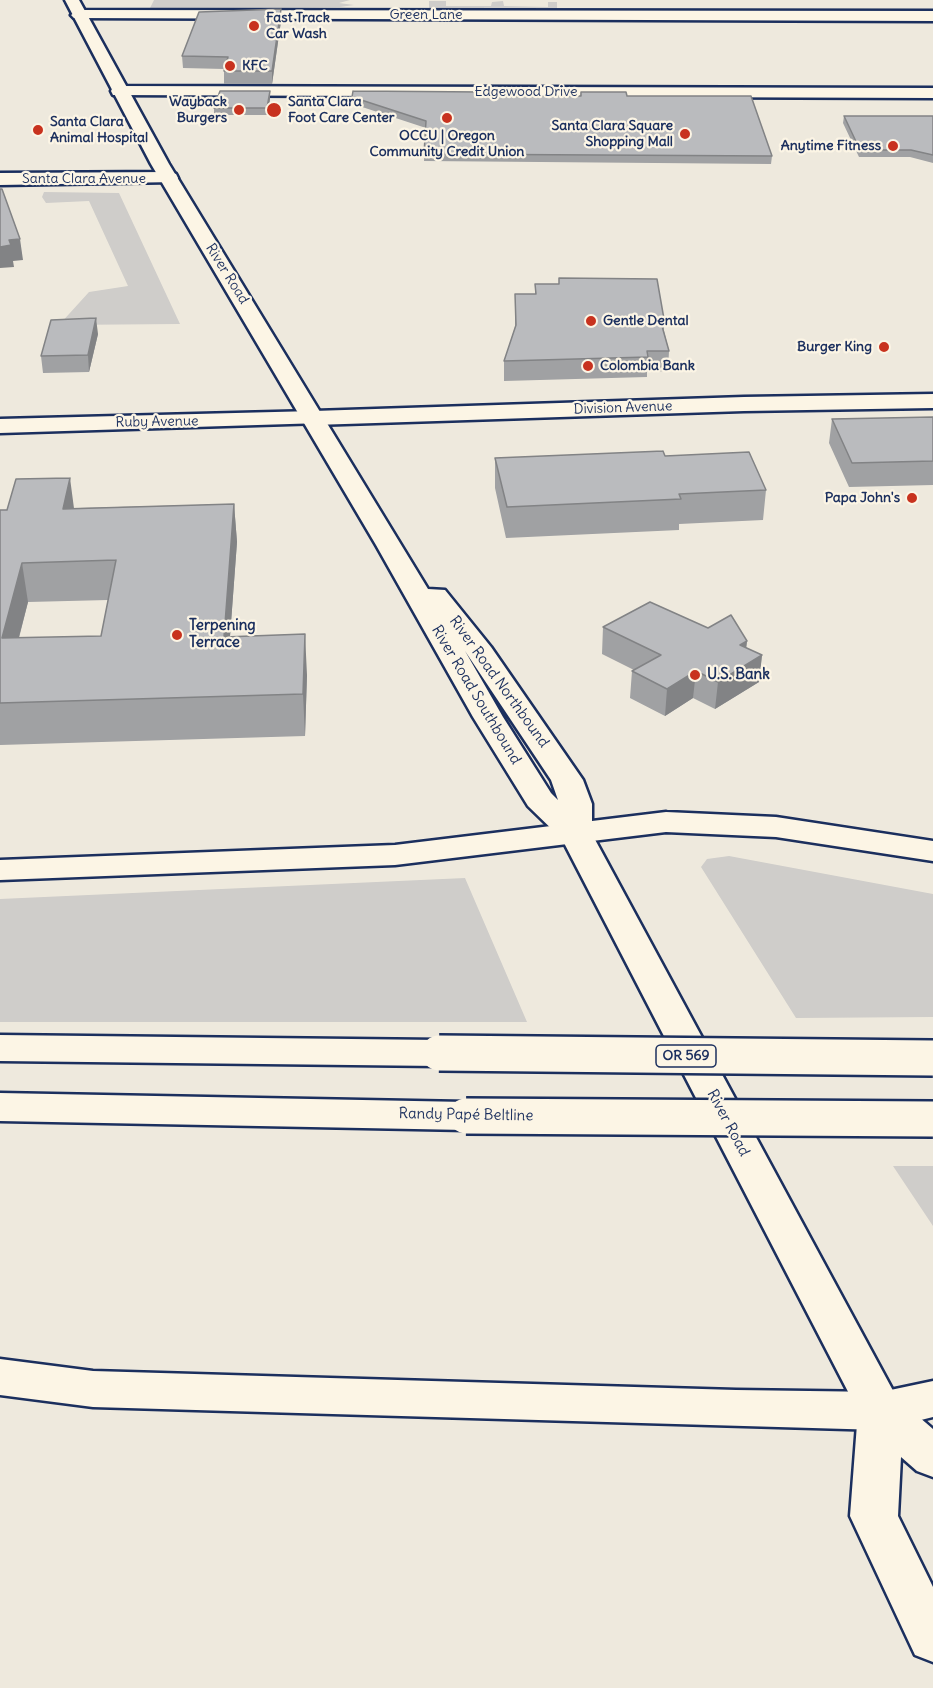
<!DOCTYPE html>
<html>
<head>
<meta charset="utf-8">
<style>
	body { margin:0 }
	canvas { display:block; background:#eee9dd }
</style>
</head>
<body>
<canvas width="933" height="1688"></canvas>
<script>
const ctx = document.querySelector('canvas').getContext('2d');
ctx.lineJoin = 'round';
function fillPath(path, color) { ctx.fillStyle = color; ctx.fill(path, 'evenodd'); }
const toPath = rows => new Path2D(rows.map(r => 'M' + r).join(''));
function stroke(path, color, width, dash) { ctx.strokeStyle = color; ctx.lineWidth = width; ctx.lineCap = dash ? 'butt' : 'round'; ctx.setLineDash(dash || []); ctx.stroke(path); }
function write(font, color, halo, rows, align = 'center') {
  ctx.font = font + ' Delius,sans-serif'; ctx.lineWidth = 4.5; ctx.setLineDash([]); ctx.textBaseline = 'middle'; ctx.strokeStyle = halo; ctx.fillStyle = color; for (const [text, x, y, turn = 0] of rows) {
    ctx.save(); ctx.translate(x, y); ctx.rotate((+turn || 0) * Math.PI / 180); ctx.textAlign = isNaN(turn) ? turn : align; if (halo) ctx.strokeText(text, 0, 0); ctx.fillText(text, 0, 0); ctx.restore();
  }
}
fillPath(toPath([
	[154,0,350,0,339,3,354,5,340,7,355,7,150,8],
	[429,1,446,1,446,6,491,6,492,2,503,1,504,6,548,7,548,2,557,2,557,8,429,8],
	[44,192,119,193,180,324,59,325,89,292,128,286,89,201,46,203,42,197],
	[729,856,933,894,933,1017,796,1018,701,867,707,859],
	[465,878,527,1022,0,1022,0,899],
	[893,1166,933,1166,933,1226]
]), '#cfcdca');
const minor = toPath([
	[79,10,933,11,933,21,74,18,71,15,79,10],
	[119,86,933,88,933,98,113,95,111,91,113,87,119,86],
	[169,172,176,174,178,178,176,182,0,185,0,173,169,172],
	[314,411,322,413,326,418,322,423,0,433,0,419,314,411]
]);
const tertiary = toPath([
	[933,394,933,408,744,411,314,425,306,423,302,418,306,413,314,411,744,397,933,394]
]);
const primary = toPath([
	[65,0,79,0,169,164,428,589,445,590,491,647,583,780,592,804,592,834,897,1398,933,1429,933,1477,917,1471,901,1457,898,1516,933,1587,933,1662,915,1655,850,1516,858,1411,562,839,528,806,473,717,376,545,151,164,65,0],
	[465,651,551,780,558,800,551,793,503,717,465,651]
]);
const motorway = toPath([
	[666,812,776,817,933,841,933,861,776,837,666,832,395,865,0,880,0,860,395,845,666,812],
	[0,1035,439,1040,452,1044,458,1053,452,1062,439,1066,0,1061,0,1035],
	[0,1093,466,1102,480,1106,485,1116,480,1126,466,1130,0,1121,0,1093],
	[0,1359,93,1371,736,1390,881,1392,933,1381,933,1417,881,1430,93,1407,0,1395,0,1359]
]);
stroke(minor, '#1b2f5e', 5);
stroke(tertiary, '#1b2f5e', 5);
stroke(primary, '#1b2f5e', 5);
stroke(motorway, '#1b2f5e', 5);
fillPath(minor, '#fcf5e5');
fillPath(tertiary, '#fcf5e5');
fillPath(primary, '#fcf5e5');
fillPath(motorway, '#fcf5e5');
const motorwayBridge = toPath([
	[439,1053,933,1058],
	[466,1116,933,1119]
]);
stroke(motorwayBridge, '#1b2f5e', 40, []);
stroke(motorwayBridge, '#fcf5e5', 35);
fillPath(toPath([
	[281,21,272,84,224,84,224,69,183,68,182,56],
	[270,91,270,98,268,115,214,115,214,108],
	[581,92,627,96,772,156,771,164,424,161,426,128,353,104,352,97,580,96],
	[844,116,933,116,933,163,910,157,859,157,843,123],
	[559,278,664,319,664,331,669,351,668,371,647,372,647,377,504,381,504,361,515,327,515,294,535,294,535,284,559,284],
	[98,334,89,372,43,373,41,356],
	[933,417,933,485,849,487,829,443,832,419],
	[665,456,766,490,763,520,679,524,679,530,506,538,495,488,495,458],
	[234,504,237,542,230,636,307,675,305,736,0,745,0,510],
	[108,600,101,636,19,638,28,602],
	[603,627,708,628,747,641,746,648,762,655,759,682,715,709,693,698,665,716,630,698,632,671,634,670,602,654]
]), '#a0a1a3');
fillPath(toPath([
	[281,9,281,21,272,84,272,71],
	[270,91,270,98,268,115,267,108],
	[20,239,23,260,13,261,14,267,0,268,0,247,9,240],
	[96,318,98,334,89,372,88,355],
	[70,478,75,516,63,509],
	[234,504,237,542,227,677,224,637],
	[22,563,28,602,8,679,2,638],
	[305,634,307,675,305,736,303,694],
	[747,641,744,666,762,655,759,682,715,709,718,682,740,645],
	[696,671,693,698,665,716,667,689]
]), '#828385');
const building = toPath([
	[281,9,272,71,224,71,228,57,182,56,199,12,281,9],
	[220,91,270,91,267,108,214,108,220,91],
	[353,91,483,92,483,96,581,96,581,92,626,92,627,96,751,96,772,156,424,154,426,121,352,97,353,91],
	[844,116,933,116,933,155,911,150,860,150,844,116],
	[0,189,2,189,20,239,9,240,11,245,0,247,0,189],
	[559,278,657,279,664,319,660,319,669,351,647,351,648,357,504,361,516,325,515,294,536,294,535,284,559,284,559,278],
	[96,318,88,355,41,356,51,320,96,318],
	[933,417,933,461,852,463,832,419,933,417],
	[663,451,665,456,749,452,766,490,679,494,681,499,507,507,495,458,663,451],
	[70,478,63,509,234,504,224,637,305,634,303,694,0,703,0,510,7,510,16,479,70,478],
	[116,560,101,636,2,638,22,563,116,560],
	[650,602,708,628,731,615,747,641,740,645,762,655,718,682,696,671,667,689,632,671,661,655,603,627,650,602]
]);
fillPath(building, '#babbbe');
stroke(building, '#828385', 1.5);
for (const [x, y, r, color] of [
	[254,26,6,"#c8321e"],
	[230,66,6,"#c8321e"],
	[239,110,6,"#c8321e"],
	[274,110,8,"#c8321e"],
	[447,118,6,"#c8321e"],
	[38,130,6,"#c8321e"],
	[685,134,6,"#c8321e"],
	[893,146,6,"#c8321e"],
	[591,321,6,"#c8321e"],
	[884,347,6,"#c8321e"],
	[588,366,6,"#c8321e"],
	[912,498,6,"#c8321e"],
	[177,635,6,"#c8321e"],
	[695,675,6,"#c8321e"]
]) { const dot = new Path2D(); dot.arc(x, y, r, 0, 2 * Math.PI); ctx.fillStyle = color; ctx.fill(dot); stroke(dot, '#fcf5e5', 2); }
write('14px', '#1b2f5e', '#fcf5e5', [
	["Green Lane",426,15],
	["Edgewood Drive",526,92],
	["Santa Clara Avenue",84,179],
	["River Road",227,274,58],
	["Division Avenue",623,408,-2],
	["Ruby Avenue",157,422,-1]
]);
write('bold 14px', '#1b2f5e', '#fcf5e5', [
	["Fast Track",266,18],
	["Car Wash",266,34],
	["KFC",242,66],
	["Wayback",227,102,"right"],
	["Burgers",227,118,"right"],
	["Santa Clara",288,102],
	["Foot Care Center",288,118],
	["Santa Clara",50,122],
	["Animal Hospital",50,138],
	["Santa Clara Square",673,126,"right"],
	["Shopping Mall",673,142,"right"],
	["OCCU | Oregon",447,136,"center"],
	["Community Credit Union",447,152,"center"],
	["Anytime Fitness",881,146,"right"],
	["Gentle Dental",603,321],
	["Burger King",872,347,"right"],
	["Colombia Bank",600,366],
	["Papa John's",900,498,"right"]
], 'left');
for (const [x, y, w] of [
	[686,1056,60]
]) { const box = new Path2D(); box.roundRect(x - w / 2, y - 11, w, 22, 4.5); ctx.fillStyle = '#fcf5e5'; ctx.fill(box); stroke(box, '#1b2f5e', 1.5); }
write('bold 14px', '#1b2f5e', null, [
	["OR 569",686,1056]
]);
write('bold 15px', '#1b2f5e', '#fcf5e5', [
	["Terpening",189,626],
	["Terrace",189,643],
	["U.S. Bank",707,675]
], 'left');
write('15px', '#1b2f5e', '#fcf5e5', [
	["River Road Northbound",499,682,54],
	["River Road Southbound",476,695,59],
	["Randy Papé Beltline",466,1115,1],
	["River Road",728,1123,62]
]);
</script>
</body>
</html>
